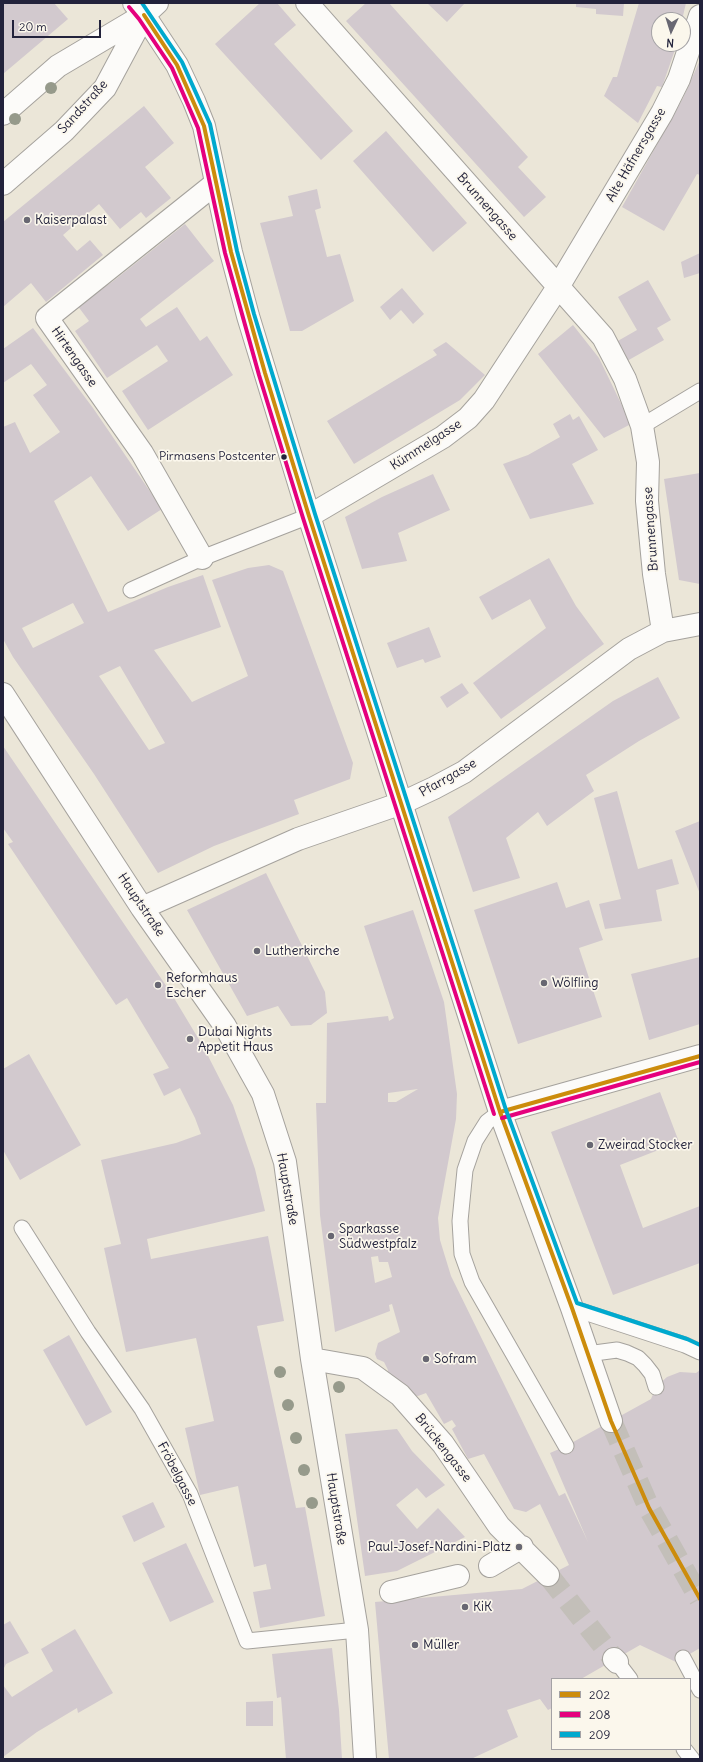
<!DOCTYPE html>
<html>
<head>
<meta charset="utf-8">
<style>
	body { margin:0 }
	#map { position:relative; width:703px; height:1762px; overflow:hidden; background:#ebe6d8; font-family:Delius,sans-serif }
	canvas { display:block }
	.frame { position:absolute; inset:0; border:4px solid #22223b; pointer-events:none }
	.legend { position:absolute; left:551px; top:1678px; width:140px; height:72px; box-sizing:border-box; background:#fbf7ec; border:1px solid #a4a2a5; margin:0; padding:5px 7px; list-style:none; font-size:12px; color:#22223b }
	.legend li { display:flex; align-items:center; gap:8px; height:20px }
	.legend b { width:20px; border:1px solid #a4a2a5 }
	.north { position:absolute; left:651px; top:12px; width:40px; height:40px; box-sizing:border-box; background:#fbf7ec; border:1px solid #a4a2a5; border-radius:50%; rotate:184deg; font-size:11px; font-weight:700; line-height:16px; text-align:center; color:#22223b }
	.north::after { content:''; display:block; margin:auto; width:14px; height:18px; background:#686772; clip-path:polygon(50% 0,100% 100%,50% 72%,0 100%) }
	.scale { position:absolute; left:12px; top:20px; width:89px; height:18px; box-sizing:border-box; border:2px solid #22223b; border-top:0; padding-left:5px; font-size:12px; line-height:14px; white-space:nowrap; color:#22223b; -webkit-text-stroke:3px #fbf7ec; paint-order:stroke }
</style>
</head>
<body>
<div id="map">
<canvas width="703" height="1762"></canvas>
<div class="frame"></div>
<ul class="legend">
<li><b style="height:5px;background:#cc8c0c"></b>202</li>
<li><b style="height:5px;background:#e5007d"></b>208</li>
<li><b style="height:5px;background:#00a9ce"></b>209</li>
</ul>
<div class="north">N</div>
<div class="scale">20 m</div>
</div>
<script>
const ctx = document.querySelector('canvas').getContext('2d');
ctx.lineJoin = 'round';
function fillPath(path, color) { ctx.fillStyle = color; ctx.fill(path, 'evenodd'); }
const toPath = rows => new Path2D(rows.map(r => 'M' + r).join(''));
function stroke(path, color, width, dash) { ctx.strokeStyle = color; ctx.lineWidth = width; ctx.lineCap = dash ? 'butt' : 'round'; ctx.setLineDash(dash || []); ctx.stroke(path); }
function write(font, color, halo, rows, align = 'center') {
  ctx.font = font + ' Delius,sans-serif'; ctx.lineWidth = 3.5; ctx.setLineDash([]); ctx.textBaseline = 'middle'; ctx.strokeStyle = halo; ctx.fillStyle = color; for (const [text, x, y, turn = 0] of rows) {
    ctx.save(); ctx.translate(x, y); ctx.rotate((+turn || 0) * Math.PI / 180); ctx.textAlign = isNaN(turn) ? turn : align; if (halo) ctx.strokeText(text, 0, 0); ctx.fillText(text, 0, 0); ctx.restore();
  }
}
fillPath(toPath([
	[3,3,54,3,68,19,3,74],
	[260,3,277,3,296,25,274,44,353,131,321,160,215,44],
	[366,3,389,3,528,157,518,167,546,197,524,217,346,21],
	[427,3,465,3,447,22],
	[576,3,624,3,623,16,596,14,596,9,576,7],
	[639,3,686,3,682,20,659,20,659,44,677,44,662,87,657,86,638,123,604,96,613,77,617,77],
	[700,60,700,175,697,174,664,231,622,207,683,98],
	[144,106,174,143,145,167,171,198,146,218,141,212,120,229,99,204,63,235,77,251,90,240,103,255,46,302,31,283,3,307,3,222],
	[386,131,467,223,433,252,353,161],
	[317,189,321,208,315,210,327,257,340,254,354,301,302,331,290,331,260,223,293,216,288,196],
	[185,224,214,261,140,319,146,327,177,307,200,341,207,336,233,375,148,430,122,391,168,361,157,345,107,378,75,331,89,321,77,305,112,282],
	[700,253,700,273,684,278,681,262],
	[648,280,671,320,657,328,664,340,627,361,616,342,637,330,618,297],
	[402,288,424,314,413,324,401,310,390,320,380,307],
	[573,325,599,358,631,424,604,438,538,354],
	[33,328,93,408,162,509,128,531,91,476,54,501,108,612,168,587,203,575,221,627,154,650,192,702,248,676,212,580,248,568,269,565,283,571,353,763,350,779,294,800,299,814,214,846,158,873,94,774,13,657,3,639,3,427,15,422,30,453,60,432,33,395,47,385,31,364,3,383,3,349],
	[73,603,84,623,33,648,22,628],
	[120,666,165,743,149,750,99,676],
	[446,342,485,375,460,400,354,464,327,421,437,355,433,350],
	[570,414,573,420,579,416,598,450,572,464,594,504,530,519,503,464,528,455,560,437,553,424],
	[700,473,700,584,679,580,664,479],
	[433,474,450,510,398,533,407,561,362,569,345,517,382,497],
	[549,558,576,606,604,644,501,719,473,683,546,628,530,599,492,620,479,597],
	[429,627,441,657,425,663,423,659,397,668,387,643],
	[658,677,680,718,639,741,586,775,594,791,547,826,538,812,506,838,520,878,473,892,448,817,613,701],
	[462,683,469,693,447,708,440,697],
	[3,746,171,993,204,1048,233,1105,255,1169,265,1211,147,1239,151,1259,268,1236,284,1321,257,1326,296,1508,305,1507,325,1616,260,1628,253,1592,271,1589,266,1564,254,1567,238,1486,200,1495,185,1428,214,1421,196,1338,126,1352,104,1248,121,1244,101,1160,176,1143,201,1134,195,1118,180,1088,164,1096,153,1074,169,1068,127,998,116,1005,8,844,13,842,3,828],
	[617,791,638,869,672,859,679,884,656,890,662,921,605,929,599,904,621,899,594,798],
	[700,821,700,894,675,831],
	[266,873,325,992,327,1013,311,1025,291,1026,278,1006,247,1016,187,910],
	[557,882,566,908,589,900,603,940,579,948,602,1017,518,1044,474,910],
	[413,910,444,1002,457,1094,456,1119,438,1218,440,1240,451,1276,559,1496,565,1493,588,1542,550,1453,566,1446,651,1399,656,1387,667,1377,680,1372,696,1373,700,1370,700,1648,676,1662,640,1645,581,1679,552,1679,552,1708,548,1710,540,1699,507,1710,518,1737,471,1759,389,1759,375,1602,522,1589,569,1565,540,1504,526,1512,514,1509,484,1454,468,1459,452,1429,456,1426,452,1420,444,1424,426,1393,418,1396,409,1395,386,1376,388,1370,384,1362,377,1359,375,1354,378,1343,400,1332,392,1304,389,1305,390,1311,335,1332,320,1215,316,1103,326,1103,327,1023,388,1016,389,1021,394,1018,364,926],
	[418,1089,396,1102,388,1102,388,1093],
	[378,1256,379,1262,388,1262,392,1277,375,1283,371,1257],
	[700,957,700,1024,649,1040,631,974],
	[29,1054,81,1145,20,1180,3,1150,3,1069],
	[660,1092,679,1142,620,1165,643,1228,700,1206,700,1263,613,1295,551,1132],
	[69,1335,112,1412,86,1426,43,1350],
	[397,1429,412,1451,445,1485,426,1498,417,1488,396,1505,417,1529,438,1508,465,1537,397,1571,365,1576,345,1434],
	[153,1502,165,1527,134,1542,122,1516],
	[186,1543,214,1602,170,1622,142,1563],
	[10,1621,29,1653,6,1664,3,1670,3,1625],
	[75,1629,113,1693,78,1713,77,1708,37,1732,3,1757,3,1685,12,1697,53,1671,41,1649],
	[332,1648,339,1710,342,1759,286,1759,281,1697,277,1698,272,1654],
	[273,1701,273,1726,246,1726,246,1702]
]), '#d2c9ce');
stroke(toPath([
	[548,1575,614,1659]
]), '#c3bfb9', 22, [22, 11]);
stroke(toPath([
	[611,1421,649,1508,700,1599]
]), '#c3bfb9', 22, [22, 11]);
const lane = toPath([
	[642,426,700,391],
	[131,590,202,558,309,516],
	[500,1112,487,1122,475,1141,465,1170,460,1221,462,1254,472,1282,566,1446],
	[22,1228,88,1332,142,1409,190,1494,247,1641,357,1630],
	[572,1308,685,1345,700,1352],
	[587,1354,617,1350,627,1353,638,1358,645,1365,652,1374,656,1387],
	[683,1658,700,1690],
	[617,1662,630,1679],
	[684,1749,692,1759]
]);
const street = toPath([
	[307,3,603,337,625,379,642,426,648,462,647,501,654,574,663,631],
	[3,114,58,66,144,15,157,3],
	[3,184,64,131,105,88,144,15],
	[309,516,443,437,468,418,484,400,558,287,662,113,679,79,700,16],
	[202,558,142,453,47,318,216,183],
	[3,694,142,908,225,1026,263,1094,285,1162,312,1359,357,1630,365,1759],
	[142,908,298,839,402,803,434,788,464,772,629,649,663,631,700,624],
	[500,1112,700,1056],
	[312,1359,363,1368,400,1395,443,1444,499,1526,548,1575],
	[490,1566,522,1547],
	[391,1592,458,1576],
	[614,1659,617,1662]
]);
const secondary = toPath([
	[134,3,144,15,177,65,194,101,204,126,231,252,248,316,309,516,500,1112,572,1308,611,1421]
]);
stroke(lane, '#a5a29d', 17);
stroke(street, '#a5a29d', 24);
stroke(secondary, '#a5a29d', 24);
stroke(lane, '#fcfbf9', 15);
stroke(street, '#fcfbf9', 22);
stroke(secondary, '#fcfbf9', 22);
stroke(toPath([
	[144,15,177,65,204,126,231,252,265,373,309,516,500,1112,572,1308,611,1421,649,1508,700,1599],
	[500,1112,700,1056]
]), '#cc8c0c', 4);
stroke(toPath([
	[129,7,139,19,172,68,198,128,225,253,259,375,303,518,494,1114],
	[502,1118,700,1062]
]), '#e5007d', 4);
stroke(toPath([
	[142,3,182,62,210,124,237,251,254,314,315,514,506,1110,577,1303,687,1339,700,1345]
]), '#00a9ce', 4);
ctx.fillStyle = '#969a8b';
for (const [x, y] of [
	[51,88],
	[15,119],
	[280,1372],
	[339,1387],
	[288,1405],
	[296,1438],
	[304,1470],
	[312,1503]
]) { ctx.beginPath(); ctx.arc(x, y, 6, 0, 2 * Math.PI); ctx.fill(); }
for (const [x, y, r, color] of [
	[27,220,4,"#686772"],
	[284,457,3.5,"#22223b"],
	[257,951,4,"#686772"],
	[544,983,4,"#686772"],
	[158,985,4,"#686772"],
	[190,1039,4,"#686772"],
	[590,1145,4,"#686772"],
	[331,1236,4,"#686772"],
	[426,1359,4,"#686772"],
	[519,1547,4,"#686772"],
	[465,1607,4,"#686772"],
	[415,1645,4,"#686772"]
]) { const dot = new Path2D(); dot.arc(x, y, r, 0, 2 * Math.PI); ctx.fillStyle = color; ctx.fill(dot); stroke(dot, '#fbf7ec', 1.5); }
write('12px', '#22223b', '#fbf7ec', [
	["Pirmasens Postcenter",276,457]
], 'right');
write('13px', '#22223b', '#fbf7ec', [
	["Sandstraße",83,107,-48],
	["Alte Häfnersgasse",636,155,-60],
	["Brunnengasse",487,207,49],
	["Hirtengasse",74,357,55],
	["Kümmelgasse",426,445,-33],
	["Brunnengasse",651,529,-94],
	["Pfarrgasse",448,778,-30],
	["Hauptstraße",141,905,56],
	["Hauptstraße",287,1189,80],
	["Brückengasse",443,1448,52],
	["Fröbelgasse",177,1474,62],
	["Hauptstraße",336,1509,81]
]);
write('13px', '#22223b', '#fbf7ec', [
	["Kaiserpalast",35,220],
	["Lutherkirche",265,951],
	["Reformhaus",166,978],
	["Escher",166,993],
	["Wölfling",552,983],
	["Dubai Nights",198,1032],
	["Appetit Haus",198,1047],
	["Zweirad Stocker",598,1145],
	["Sparkasse",339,1229],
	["Südwestpfalz",339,1244],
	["Sofram",434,1359],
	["Paul-Josef-Nardini-Platz",511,1547,"right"],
	["KiK",473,1607],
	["Müller",423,1645]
], 'left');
</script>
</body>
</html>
